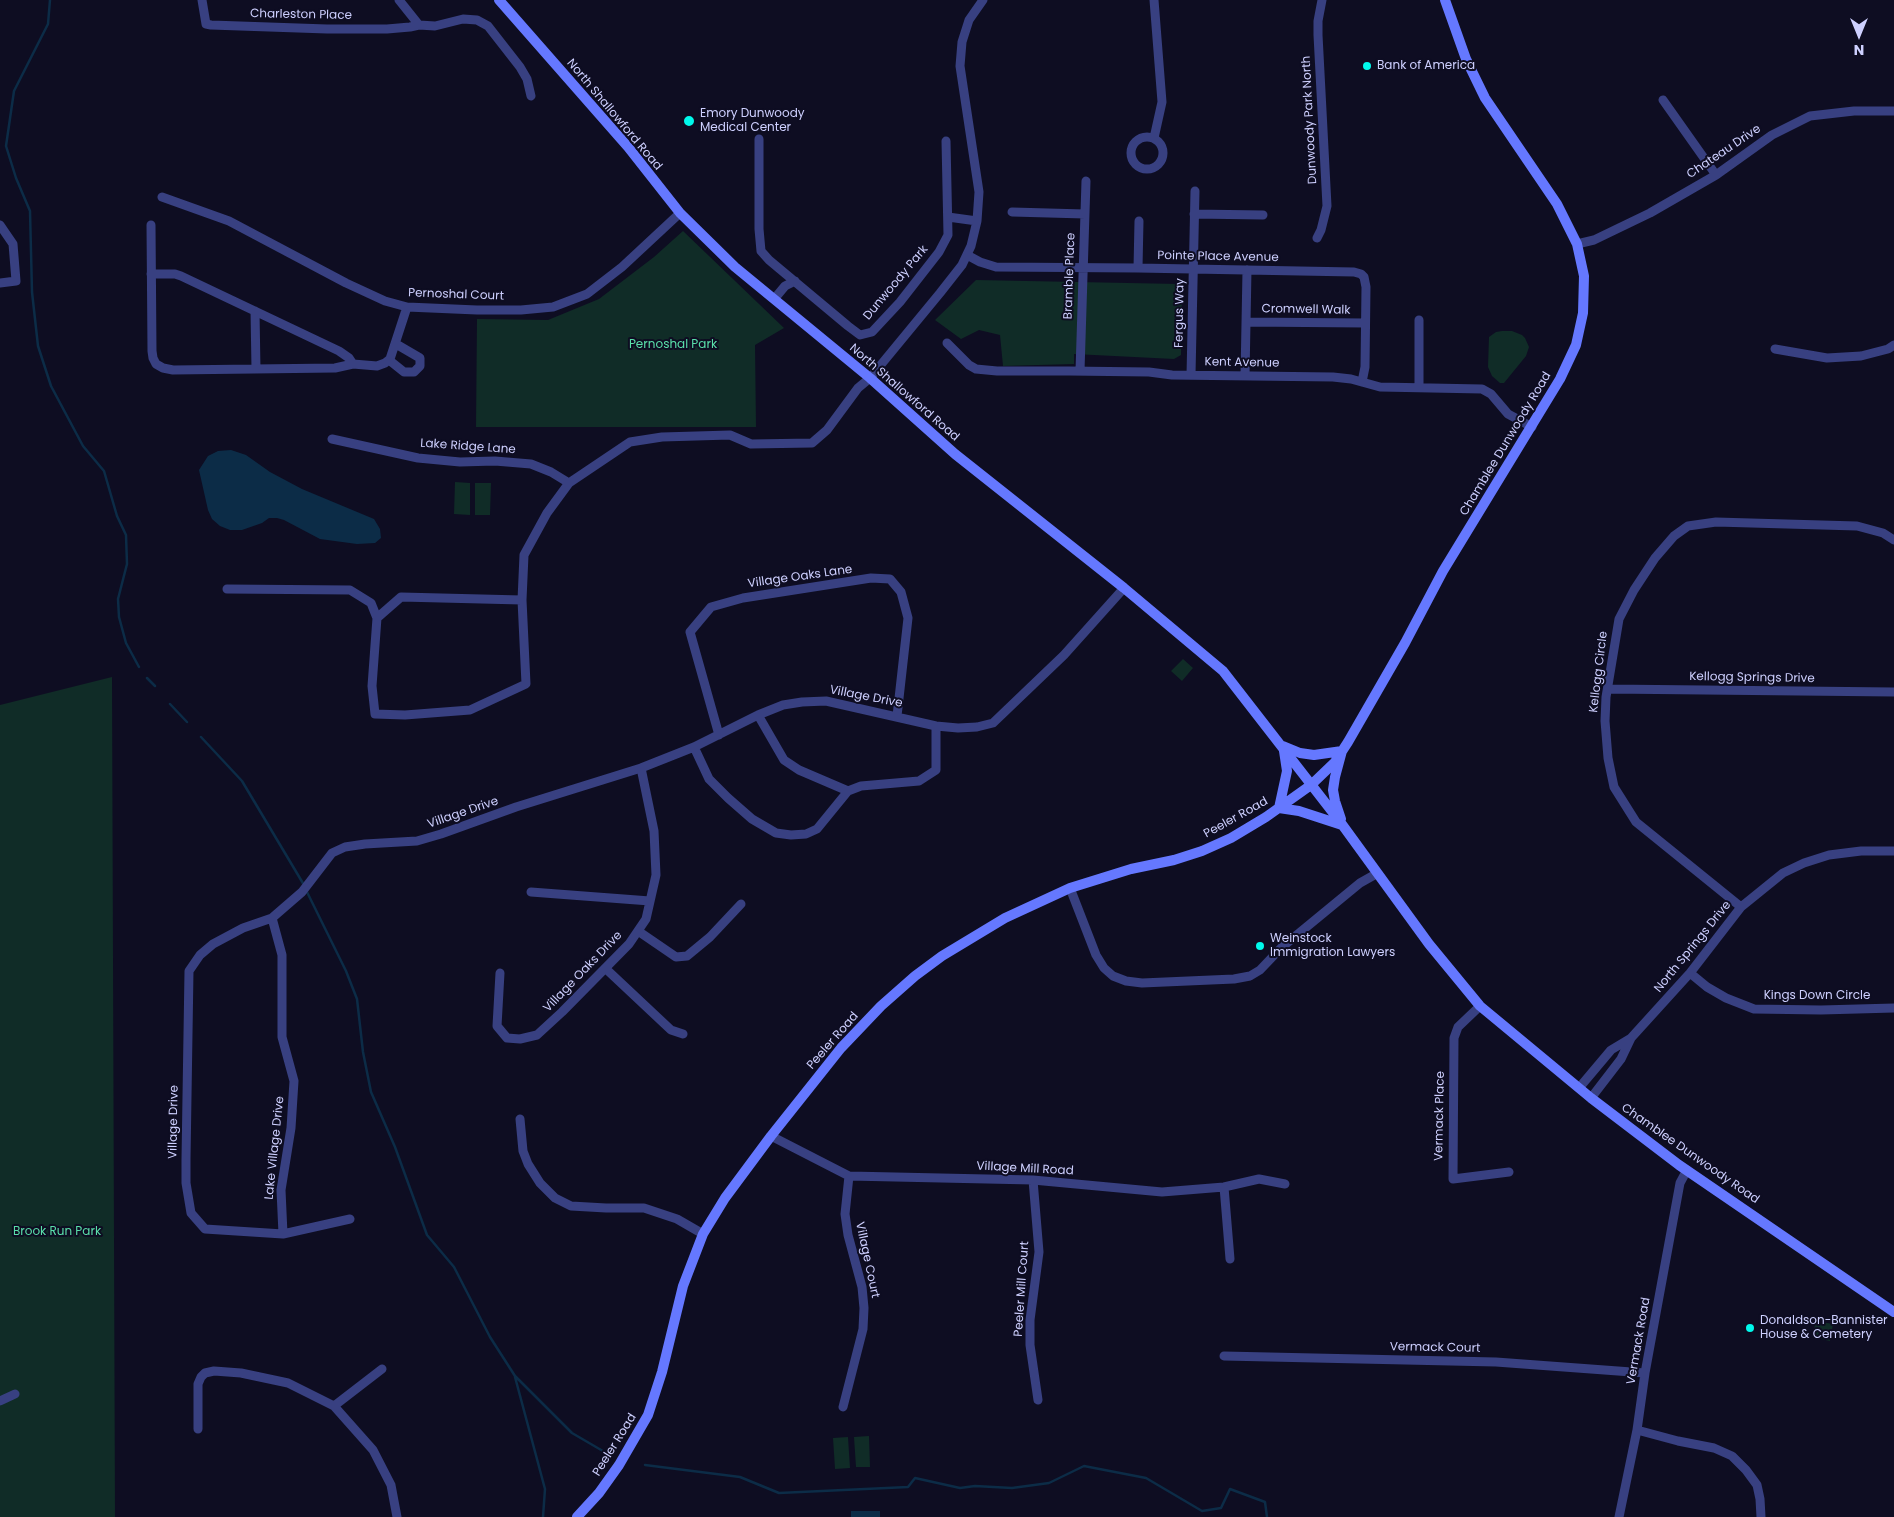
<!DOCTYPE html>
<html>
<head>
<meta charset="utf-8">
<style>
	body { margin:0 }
	#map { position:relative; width:1894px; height:1517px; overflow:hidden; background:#0e0d22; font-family:Poppins,sans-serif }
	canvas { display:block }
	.north { position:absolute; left:1834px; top:10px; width:50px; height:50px; -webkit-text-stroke:4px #0e0d22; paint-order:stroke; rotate:180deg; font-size:14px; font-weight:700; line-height:20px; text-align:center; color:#ced0ff }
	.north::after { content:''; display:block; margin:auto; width:18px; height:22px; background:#ced0ff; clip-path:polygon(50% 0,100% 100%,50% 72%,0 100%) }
</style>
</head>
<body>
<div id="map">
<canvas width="1894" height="1517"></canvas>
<div class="north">N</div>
</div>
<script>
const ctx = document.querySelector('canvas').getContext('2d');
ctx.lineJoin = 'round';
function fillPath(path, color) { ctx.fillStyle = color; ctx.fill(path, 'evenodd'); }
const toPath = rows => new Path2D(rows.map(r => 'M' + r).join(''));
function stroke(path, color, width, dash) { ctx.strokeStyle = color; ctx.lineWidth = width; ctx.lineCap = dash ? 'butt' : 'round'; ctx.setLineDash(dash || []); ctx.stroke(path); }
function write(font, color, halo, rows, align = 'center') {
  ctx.font = font + ' Poppins,sans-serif'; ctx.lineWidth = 4; ctx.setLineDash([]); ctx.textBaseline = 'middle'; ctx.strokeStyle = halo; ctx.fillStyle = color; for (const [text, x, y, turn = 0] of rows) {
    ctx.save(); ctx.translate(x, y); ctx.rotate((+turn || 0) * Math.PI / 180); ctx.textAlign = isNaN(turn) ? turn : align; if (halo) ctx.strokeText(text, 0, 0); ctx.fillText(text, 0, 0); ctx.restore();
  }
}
fillPath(toPath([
	[683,231,784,328,755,345,756,427,476,427,477,319,548,320,599,299,654,257],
	[976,280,1179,284,1182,288,1181,355,1174,359,1074,354,1074,364,1003,366,1000,335,979,330,961,339,935,320],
	[1502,331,1512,331,1522,335,1525,338,1529,347,1526,356,1504,383,1500,383,1492,376,1488,367,1489,337,1496,332],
	[455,482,470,483,470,515,454,514],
	[475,483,491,483,490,515,475,515],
	[1183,659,1193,668,1182,681,1171,671],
	[112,677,115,1517,0,1517,0,705],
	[1816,1321,1833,1324,1830,1341,1812,1337],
	[869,1436,870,1467,856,1467,854,1437],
	[848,1437,850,1468,835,1469,833,1438]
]), '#102c27');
fillPath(toPath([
	[231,450,246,455,270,472,302,489,374,519,380,529,381,538,375,543,357,544,320,539,284,520,277,518,269,518,262,523,242,530,230,530,220,526,212,519,208,510,199,470,208,456,218,451],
	[851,1511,880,1511,880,1517,851,1517]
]), '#0c2c47');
stroke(toPath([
	[50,0,48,24,14,91,6,146,16,178,30,211,32,292,38,346,51,386,83,446,104,471,117,516,126,535,127,564,118,599,119,617,126,643,139,667],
	[147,678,155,686],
	[170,704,187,722],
	[201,737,242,781,304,885],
	[306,890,346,971,357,999,363,1052,371,1092,395,1147,427,1235,454,1267,490,1337,515,1376,572,1433,608,1454,614,1449],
	[515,1377,545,1489,543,1517],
	[645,1465,740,1477,779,1493,908,1487,915,1478,960,1488,975,1486,1012,1488,1049,1483,1084,1466,1146,1478,1202,1511,1221,1508,1230,1489,1265,1502,1267,1517]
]), '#0c2c47', 2.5);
stroke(toPath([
	[202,0,206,24,211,25,327,29,387,29,410,27,419,25],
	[399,0,419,25,435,26,463,19,477,20,488,26,520,67,527,79,531,96],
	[1154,0,1162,102,1154,138],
	[1663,100,1716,175],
	'1131 153a16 16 0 1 1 32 0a16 16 0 1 1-32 0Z',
	[759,139,759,229,761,251,769,260,848,326,860,335,872,332,900,302,939,252,948,235,946,141],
	[162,197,229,221,346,283,385,301,407,307,477,310,521,310,553,307,587,294,622,267,680,213],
	[1012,212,1085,214],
	[1194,214,1263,215],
	[948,217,977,221],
	[0,225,13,244,16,281,0,283],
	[151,225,152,351,153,358,156,364,163,368,173,370,335,368,353,364],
	[1317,238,1321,230,1327,206,1318,35,1318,21,1322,0],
	[1577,244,1594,240,1650,213,1716,175,1772,135,1810,116,1854,111,1894,111],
	[967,255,980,262,996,267,1138,268,1354,272,1361,274,1364,277,1366,287,1365,367,1362,382],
	[1138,268,1139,221],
	[151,274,175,274,181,276,339,351,349,358,353,364,377,366,385,363,390,359,407,307],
	[775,298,785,286,795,281],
	[255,311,256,369],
	[1246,322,1365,323],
	[947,343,969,365,976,369,997,371,1069,371,1149,372,1172,375,1333,377,1351,379,1380,387,1482,389,1491,394,1508,414,1532,427],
	[1775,349,1827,358,1861,356,1888,349,1894,345],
	[389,360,404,372,414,372,420,366,420,358,396,344],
	[1080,371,1086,181],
	[1191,375,1195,191],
	[1245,376,1247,270],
	[1419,387,1419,320],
	[332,439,418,458,460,462,495,461,531,464,551,472,569,483,630,442,662,437,730,435,751,444,812,443,827,430,858,388,870,378,940,293,962,265,971,246,977,221,979,192,960,66,962,42,969,20,983,0],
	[227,589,350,590,371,603,377,618,401,597,522,600],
	[377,618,372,686,375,714,405,715,470,710,526,684,522,600,524,555,547,513,569,483],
	[1609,689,1894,692],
	[758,715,784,760,799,770,848,791],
	[719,735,690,632,711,607,743,598,871,578,890,579,901,592,908,618,897,716],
	[694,747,709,779,728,798,752,819,776,833,791,835,806,834,817,829,848,791,861,786,919,781,936,770,936,726],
	[1070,888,1096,955,1104,968,1113,976,1126,981,1142,983,1234,979,1250,976,1260,970,1281,948,1360,883,1376,874],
	[531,892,650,901],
	[1741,907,1636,822,1614,787,1608,758,1605,721,1606,697,1619,619,1634,590,1655,558,1674,536,1688,526,1716,522,1857,526,1883,533,1894,540],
	[272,918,282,955,282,1037,294,1081,291,1128,281,1190,283,1234],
	[638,931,676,957,687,956,710,937,741,904],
	[605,968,671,1030,683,1034],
	[500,973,497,1026,507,1038,520,1039,537,1035,562,1012,629,944,646,919,656,875,654,831,641,768],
	[1690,973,1707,987,1726,998,1754,1009,1821,1010,1894,1008],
	[1480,1006,1458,1027,1454,1038,1453,1179,1509,1172],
	[1579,1088,1611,1050,1631,1038,1690,973,1741,907,1783,873,1804,863,1829,855,1861,851,1894,851],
	[1591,1098,1621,1059,1631,1038],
	[520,1119,523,1151,528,1164,540,1183,555,1198,571,1206,606,1208,644,1208,677,1219,703,1234],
	[771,1136,849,1176,1033,1180,1162,1192,1224,1187,1259,1179,1285,1184],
	[1033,1180,1039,1252,1030,1320,1030,1345,1038,1400],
	[1224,1187,1230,1259],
	[350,1219,283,1234,205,1229,191,1213,186,1183,186,1159,189,971,200,955,213,944,243,928,272,918,302,892,332,853,345,847,365,844,417,841,441,834,516,807,641,768,694,747,758,715,783,705,802,702,826,701,936,726,958,728,977,727,993,723,1064,655,1124,588],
	[1224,1356,1496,1362,1645,1373],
	[0,1401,15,1394],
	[334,1406,382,1369],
	[843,1407,863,1329,864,1308,862,1287,848,1235,845,1214,849,1176],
	[198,1429,198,1384,201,1377,205,1373,214,1371,241,1373,288,1383,334,1406,373,1450,391,1485,397,1517],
	[1637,1430,1678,1441,1714,1448,1732,1456,1746,1470,1757,1485,1760,1499,1761,1517],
	[1619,1517,1637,1430,1645,1373,1680,1183,1687,1170]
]), '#384081', 9);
stroke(toPath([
	[499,0,628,147,680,213,735,267,870,378,955,454,1124,588,1223,671,1341,823,1429,944,1480,1006,1591,1098,1679,1165,1894,1312],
	[1283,746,1300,753,1314,755,1342,751,1335,777,1333,790,1335,801,1341,819],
	[1279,808,1299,811,1342,825],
	[1279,808,1287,771,1284,751],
	[577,1517,599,1493,619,1465,648,1415,662,1372,683,1286,703,1234,725,1198,771,1136,841,1048,881,1006,915,976,942,956,1005,918,1070,888,1131,869,1174,860,1202,851,1231,838,1266,817,1311,785,1335,762,1348,742,1405,643,1443,571,1560,379,1576,345,1583,313,1584,276,1577,244,1557,204,1485,98,1466,59,1445,0]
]), '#6578ff', 10);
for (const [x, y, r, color] of [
	[1367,66,5,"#00f9ec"],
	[689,121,6,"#00f9ec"],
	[1260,946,5,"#00f9ec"],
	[1750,1328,5,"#00f9ec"]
]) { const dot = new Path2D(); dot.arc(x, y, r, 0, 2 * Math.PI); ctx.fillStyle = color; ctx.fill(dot); stroke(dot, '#0e0d22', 2); }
write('12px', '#ced0ff', '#0e0d22', [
	["Charleston Place",301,15,1],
	["North Shallowford Road",614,115,50],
	["Dunwoody Park North",1310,120,-93],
	["Chateau Drive",1724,152,-34],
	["Pointe Place Avenue",1218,257,1],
	["Bramble Place",1070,276,-88],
	["Dunwoody Park",896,283,-50],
	["Pernoshal Court",456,295,2],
	["Cromwell Walk",1306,310,1],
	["Fergus Way",1180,313,-89],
	["Kent Avenue",1242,363,1],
	["North Shallowford Road",904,393,41],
	["Chamblee Dunwoody Road",1506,444,-59],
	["Lake Ridge Lane",468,447,4],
	["Village Oaks Lane",800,577,-8],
	["Kellogg Circle",1599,672,-83],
	["Kellogg Springs Drive",1752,678,1],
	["Village Drive",866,697,11],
	["Village Drive",463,813,-19],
	["Peeler Road",1236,818,-29],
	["North Springs Drive",1693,947,-51],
	["Village Oaks Drive",583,972,-46],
	["Kings Down Circle",1817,996],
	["Peeler Road",833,1041,-49],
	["Vermack Place",1440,1116,-89],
	["Village Drive",174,1122,-89],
	["Lake Village Drive",275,1148,-84],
	["Chamblee Dunwoody Road",1690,1154,35],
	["Village Mill Road",1025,1169,3],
	["Village Court",867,1260,78],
	["Peeler Mill Court",1022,1289,-86],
	["Vermack Road",1639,1341,-80],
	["Vermack Court",1435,1348,1],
	["Peeler Road",615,1445,-58]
]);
write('12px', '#ced0ff', '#0e0d22', [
	["Bank of America",1377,66],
	["Emory Dunwoody",700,114],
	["Medical Center",700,128],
	["Weinstock",1270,939],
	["Immigration Lawyers",1270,953],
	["Donaldson-Bannister",1760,1321],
	["House & Cemetery",1760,1335]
], 'left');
write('12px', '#5adfaa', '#0e0d22', [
	["Pernoshal Park",673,345],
	["Brook Run Park",57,1232]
]);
</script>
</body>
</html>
